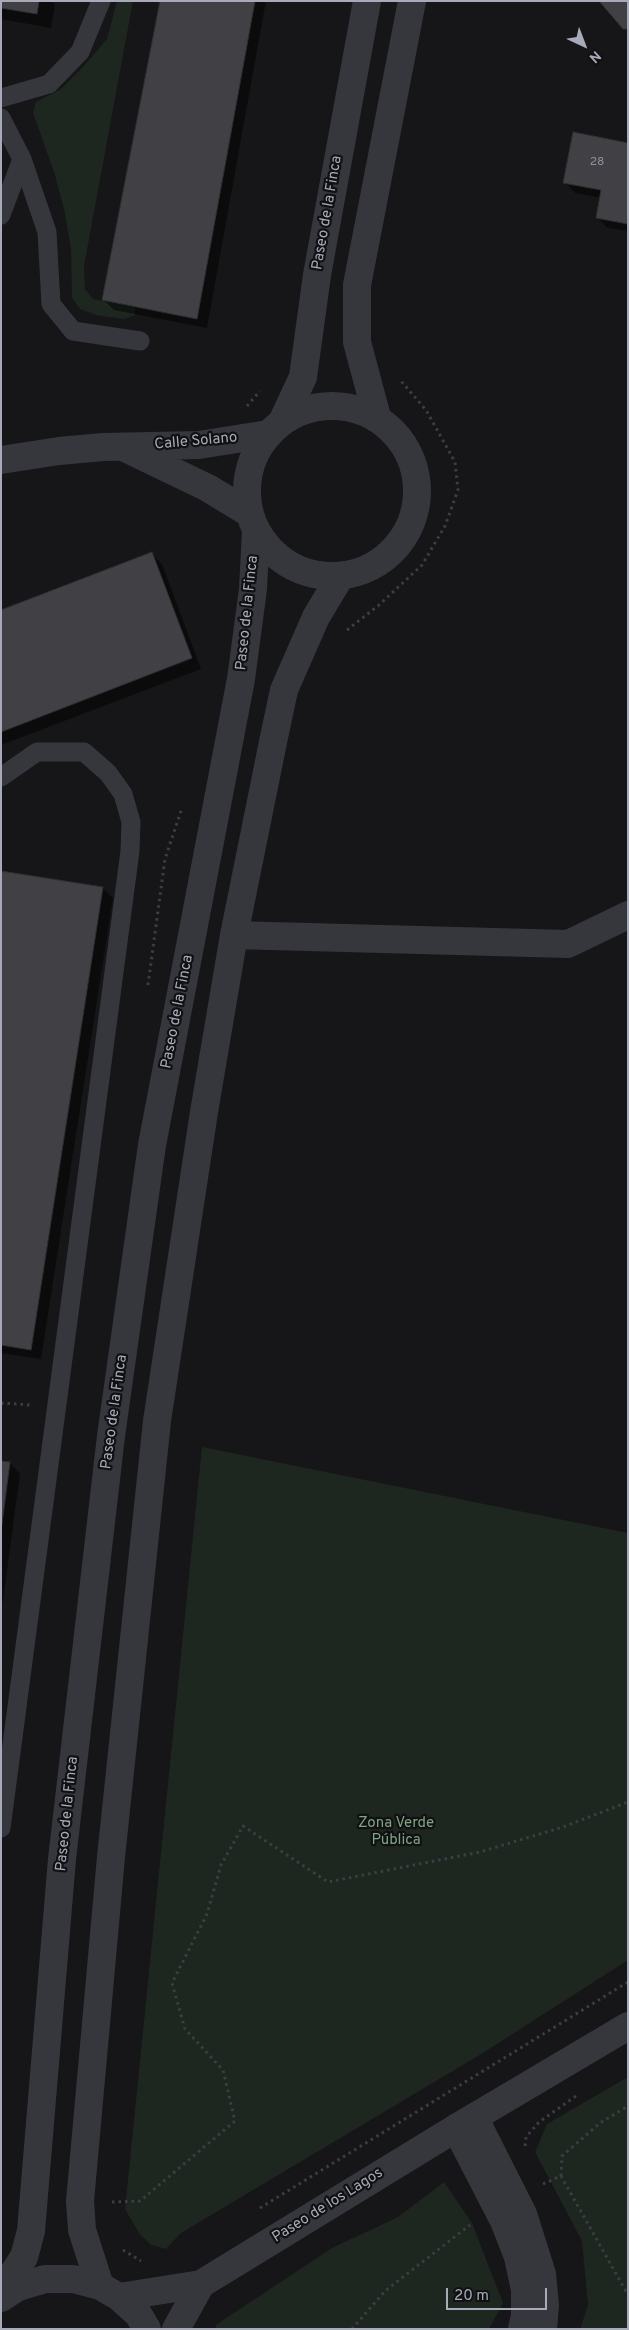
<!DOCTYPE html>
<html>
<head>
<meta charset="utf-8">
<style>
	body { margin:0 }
	#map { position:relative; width:629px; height:2330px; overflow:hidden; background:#161618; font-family:Overpass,sans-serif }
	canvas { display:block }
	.frame { position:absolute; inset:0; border:2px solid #a7abb9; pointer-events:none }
	.north { position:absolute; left:559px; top:20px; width:50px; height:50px; -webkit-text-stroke:4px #111113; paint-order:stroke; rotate:137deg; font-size:14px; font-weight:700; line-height:20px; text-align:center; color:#a7abb9 }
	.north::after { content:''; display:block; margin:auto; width:18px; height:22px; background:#a7abb9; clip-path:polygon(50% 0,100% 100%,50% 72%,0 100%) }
	.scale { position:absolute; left:446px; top:2288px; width:101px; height:22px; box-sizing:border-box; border:2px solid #a7abb9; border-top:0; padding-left:6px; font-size:15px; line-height:18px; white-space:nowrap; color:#a7abb9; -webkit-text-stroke:4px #111113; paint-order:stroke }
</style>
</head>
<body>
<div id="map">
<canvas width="629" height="2330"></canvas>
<div class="frame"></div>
<div class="north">N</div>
<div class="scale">20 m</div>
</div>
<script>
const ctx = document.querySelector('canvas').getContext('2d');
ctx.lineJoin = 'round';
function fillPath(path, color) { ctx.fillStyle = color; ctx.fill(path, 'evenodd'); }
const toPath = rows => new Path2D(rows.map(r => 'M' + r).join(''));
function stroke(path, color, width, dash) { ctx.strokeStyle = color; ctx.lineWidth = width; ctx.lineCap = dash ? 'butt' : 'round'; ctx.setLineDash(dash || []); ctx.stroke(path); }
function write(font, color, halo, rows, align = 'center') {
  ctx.font = font + ' Overpass,sans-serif'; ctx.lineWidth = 4.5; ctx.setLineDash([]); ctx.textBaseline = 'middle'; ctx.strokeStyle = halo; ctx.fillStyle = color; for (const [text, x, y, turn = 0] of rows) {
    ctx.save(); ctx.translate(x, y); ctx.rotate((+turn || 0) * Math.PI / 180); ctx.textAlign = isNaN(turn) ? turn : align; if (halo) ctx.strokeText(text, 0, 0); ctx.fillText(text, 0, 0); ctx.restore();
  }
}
fillPath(toPath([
	[117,1,133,1,84,266,85,289,93,299,135,307,135,315,124,319,96,315,80,309,72,298,71,248,64,209,54,172,33,113,36,102,61,89,83,67,107,39],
	[202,1447,628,1533,628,1960,483,2053,181,2233,166,2249,151,2245,139,2233,125,2209],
	[628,2077,628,2329,580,2329,588,2305,582,2241,535,2152,547,2124],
	[444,2182,472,2223,503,2303,489,2329,215,2329,217,2324,332,2248,398,2217]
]), '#1d261f');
fillPath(toPath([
	[1,1,52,1,55,5,51,28,1,19],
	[162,1,266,1,207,328,114,310,104,300],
	[628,144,628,231,607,228,597,217,601,198,575,193,565,182],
	[152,554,162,564,201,669,1,745,1,611],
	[1,873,103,888,113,898,41,1359,1,1353],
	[1,1462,10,1463,20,1474,1,1615]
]), '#0007');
const building = toPath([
	[1,1,39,1,37,14,1,8,1,1],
	[160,1,255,1,197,319,102,300,160,1],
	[599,1,628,1,628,29,623,29,599,1],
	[573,132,628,143,628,224,596,218,601,190,563,183,573,132],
	[152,552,192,658,1,732,1,610,152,552],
	[1,871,103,887,31,1350,1,1345,1,871],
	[1,1461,10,1462,1,1531,1,1461]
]);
fillPath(building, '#404045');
stroke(building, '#302f34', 1);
stroke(toPath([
	[247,406,260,391],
	[347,630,379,605,422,565,445,526,458,490,455,462,426,410,401,381],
	[148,985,165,859,182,808],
	[1,1403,31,1405],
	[525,2146,526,2137,539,2122,576,2096],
	[561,2176,562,2156,600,2123,628,2106],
	[543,2184,561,2176,628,2295],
	[112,2202,140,2201,235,2121,223,2070,185,2029,172,1983,207,1914,221,1865,243,1826,328,1882,480,1852,563,1827,628,1802],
	[260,2208,628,1982],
	[123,2250,141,2261],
	[352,2329,385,2291,470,2225]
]), '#3c3e44', 3, [2.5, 4]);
stroke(toPath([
	[1,98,49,84,80,52,101,1],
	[1,118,22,159,47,232,51,304,73,331,140,341],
	[1,215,22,159],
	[1,777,37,752,84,752,108,773,123,794,131,822,130,851,1,1828]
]), '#36373d', 19);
stroke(toPath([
	'247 491a85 85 0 1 1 170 0a85 85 0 1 1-170 0Z',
	[377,417,357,342,357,285,412,1],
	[282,422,303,377,317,275,367,1],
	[127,449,208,488,249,513],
	[1,460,59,451,103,447,199,445,268,434],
	[234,935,568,944,628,915],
	[474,2117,523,2214,542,2274,545,2305,543,2329],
	[456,2128,504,2221,518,2257,525,2290,525,2316,522,2329],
	[100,2286,82,2230,80,2201,111,1857,157,1421,204,1112,234,935,273,742,284,690,316,617,340,577],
	[1,2292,24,2257,31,2231,62,1859,111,1436,152,1145,241,679,253,589,256,531],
	[119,2297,201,2284,456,2128,628,2026],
	[1,2298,18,2287,45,2279,73,2279,100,2286,119,2297,138,2314,147,2329],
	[176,2329,201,2284]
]), '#36373d', 28);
write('12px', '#8d909c', null, [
	["28",597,163]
]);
write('15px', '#a7abb9', '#111113', [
	["Paseo de la Finca",328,213,-80],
	["Calle Solano",196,442,-5],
	["Paseo de la Finca",248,613,-84],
	["Paseo de la Finca",178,1012,-79],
	["Paseo de la Finca",115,1412,-82],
	["Paseo de la Finca",68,1814,-84],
	["Paseo de los Lagos",328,2206,-32]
]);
write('15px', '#7ca581', '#111113', [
	["Zona Verde",396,1824],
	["Pública",396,1841]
]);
</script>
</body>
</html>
